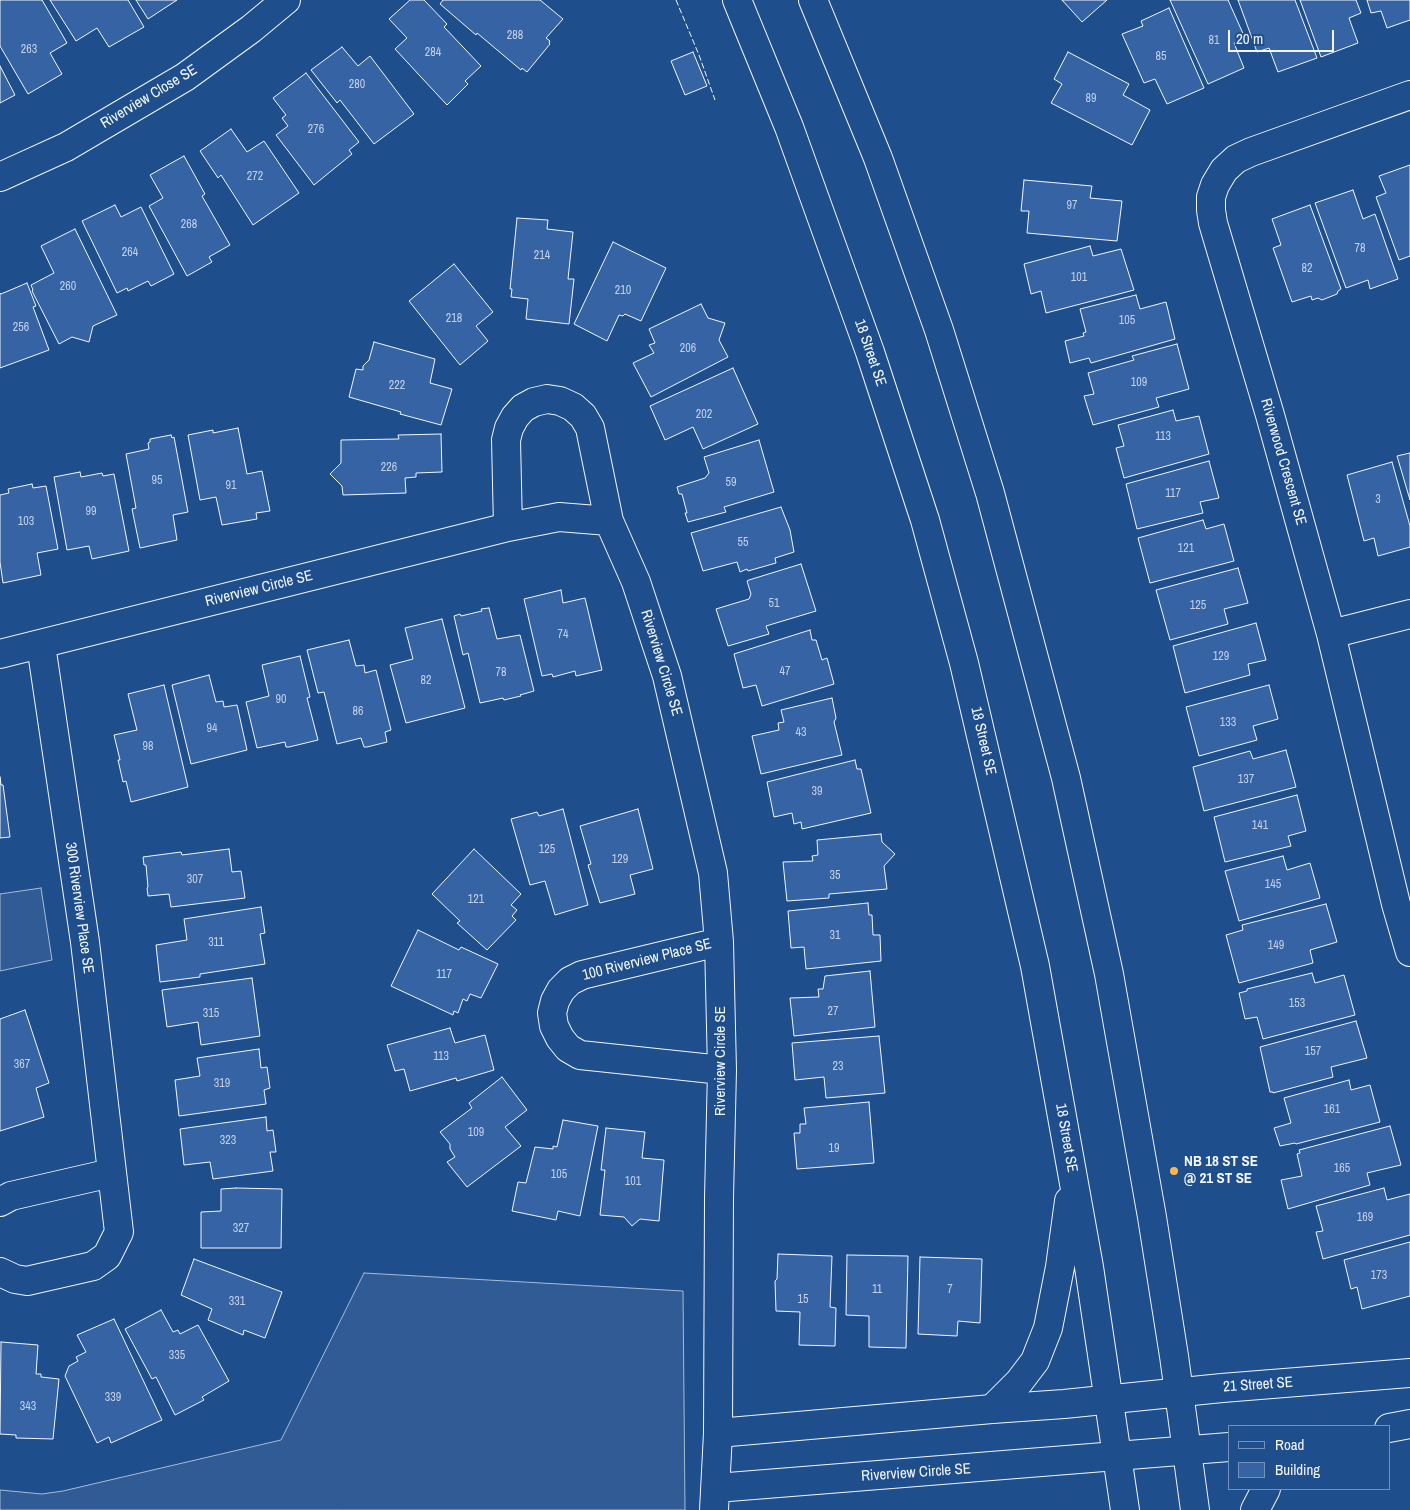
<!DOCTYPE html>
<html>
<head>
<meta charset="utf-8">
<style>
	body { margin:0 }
	#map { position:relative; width:1410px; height:1510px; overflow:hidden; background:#1f4e8c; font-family:"Archivo Narrow",sans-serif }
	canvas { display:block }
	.legend { position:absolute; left:1228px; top:1425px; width:162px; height:65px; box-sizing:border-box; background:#1f4e8c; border:1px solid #7391ba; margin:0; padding:6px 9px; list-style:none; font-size:15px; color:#f2f6ff }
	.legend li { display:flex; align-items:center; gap:10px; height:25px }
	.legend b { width:25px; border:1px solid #7391ba }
	.scale { position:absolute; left:1228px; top:30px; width:106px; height:22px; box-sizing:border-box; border:2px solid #f2f6ff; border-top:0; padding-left:6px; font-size:15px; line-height:18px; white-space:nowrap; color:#f2f6ff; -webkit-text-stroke:4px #1f4e8c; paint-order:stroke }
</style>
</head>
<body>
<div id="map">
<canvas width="1410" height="1510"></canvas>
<ul class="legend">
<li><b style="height:6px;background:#1f4e8c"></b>Road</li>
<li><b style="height:14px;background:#3563a3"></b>Building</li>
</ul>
<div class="scale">20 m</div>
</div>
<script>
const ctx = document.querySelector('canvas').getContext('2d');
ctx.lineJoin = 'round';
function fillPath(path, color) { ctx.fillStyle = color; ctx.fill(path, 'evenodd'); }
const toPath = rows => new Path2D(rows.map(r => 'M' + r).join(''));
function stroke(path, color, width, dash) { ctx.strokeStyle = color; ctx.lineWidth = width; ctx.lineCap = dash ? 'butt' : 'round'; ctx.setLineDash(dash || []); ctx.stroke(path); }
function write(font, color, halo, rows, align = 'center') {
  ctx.font = font + ' "Archivo Narrow",sans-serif'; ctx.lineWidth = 4; ctx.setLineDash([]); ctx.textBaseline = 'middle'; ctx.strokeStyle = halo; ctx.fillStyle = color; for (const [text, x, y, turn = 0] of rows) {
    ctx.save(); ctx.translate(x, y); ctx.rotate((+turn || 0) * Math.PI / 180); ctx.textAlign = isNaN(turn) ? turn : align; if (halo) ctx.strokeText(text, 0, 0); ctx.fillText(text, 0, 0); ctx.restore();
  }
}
const built = toPath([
	[41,888,52,960,0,971,0,894,41,888],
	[364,1273,683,1291,685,1510,0,1510,0,1490,42,1494,63,1491,281,1440,364,1273]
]);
fillPath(built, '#305b95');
stroke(built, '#a8bbd7', 1);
const building = toPath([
	[0,0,42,0,67,43,50,53,62,74,28,94,0,46,0,0],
	[50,0,128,0,144,27,109,47,97,28,76,41,50,0],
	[136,0,177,0,148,19,136,0],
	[410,0,424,0,447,24,444,27,481,66,465,81,468,84,447,105,395,49,407,38,389,19,410,0],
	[443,0,540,0,563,19,546,38,550,41,549,43,550,44,527,72,522,68,521,70,477,33,476,35,440,4,443,0],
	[1062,0,1107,0,1082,22,1062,0],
	[1170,0,1228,0,1245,38,1234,43,1244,68,1208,84,1170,0],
	[1238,0,1295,0,1317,58,1278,72,1269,48,1257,52,1238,0],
	[1300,0,1356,0,1361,13,1349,18,1358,43,1321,57,1300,0],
	[1367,0,1410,0,1410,20,1387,28,1381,11,1371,13,1367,0],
	[1169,8,1204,88,1167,104,1155,79,1144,83,1122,34,1143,26,1141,21,1169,8],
	[342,47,358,66,370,56,414,114,374,144,340,100,337,103,311,70,342,47],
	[693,52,707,86,685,95,671,61,693,52],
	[1068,52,1129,84,1123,95,1150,110,1132,145,1051,103,1062,84,1054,79,1068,52],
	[0,66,15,95,0,103,0,66],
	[306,73,359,142,349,150,352,154,314,185,276,135,288,126,282,118,286,115,273,98,306,73],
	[231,129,247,152,264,141,299,193,253,225,221,175,218,178,200,151,231,129],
	[184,156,205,194,202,196,230,245,209,257,212,262,187,276,149,206,163,198,150,175,184,156],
	[1410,165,1410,256,1399,260,1376,197,1386,193,1379,176,1410,165],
	[1024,180,1092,186,1090,198,1122,201,1117,241,1027,233,1029,211,1021,211,1024,180],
	[1353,190,1363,219,1375,214,1398,279,1370,289,1368,280,1346,288,1315,203,1353,190],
	[115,205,121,217,141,207,174,274,151,286,148,281,128,291,127,288,117,293,82,221,115,205],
	[1310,205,1341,289,1338,291,1337,294,1322,300,1318,298,1312,300,1311,296,1292,302,1273,248,1281,245,1272,219,1310,205],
	[517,218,548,220,547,229,573,232,568,279,574,279,569,324,526,319,528,299,511,297,512,289,510,289,517,218],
	[75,229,117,315,93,326,89,342,72,337,59,344,32,291,33,290,31,285,54,273,41,246,75,229],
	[613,242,666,268,641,321,625,314,623,316,619,315,607,341,574,324,613,242],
	[1090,246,1093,256,1121,249,1134,290,1046,313,1041,291,1031,294,1024,264,1090,246],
	[454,264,493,312,476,326,488,341,460,365,409,301,454,264],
	[27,283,36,306,33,307,49,350,0,368,0,293,1,294,27,283],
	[1136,295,1140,309,1166,302,1175,339,1091,363,1089,358,1070,363,1065,341,1084,336,1083,333,1086,332,1080,309,1136,295],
	[701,304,708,318,725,323,719,340,728,357,651,397,633,363,654,353,649,345,655,343,649,329,701,304],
	[374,342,435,359,430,383,452,389,441,425,400,414,401,412,349,397,356,369,363,370,363,366,369,360,374,342],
	[1177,344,1189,389,1156,398,1159,407,1093,425,1084,396,1094,394,1088,373,1134,360,1132,356,1177,344],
	[733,368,758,424,703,449,693,427,665,440,650,406,733,368],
	[1173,410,1176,421,1199,416,1209,454,1124,478,1116,448,1124,446,1118,425,1173,410],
	[238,428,247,474,262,471,270,511,256,513,257,519,222,525,216,497,200,500,188,435,213,430,213,433,238,428],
	[441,434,442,472,416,473,416,477,405,478,406,493,343,495,342,486,330,474,341,463,341,440,399,439,398,435,441,434],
	[171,435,172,438,174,437,188,512,173,515,177,540,140,548,132,509,136,508,126,454,149,449,148,443,150,442,150,439,171,435],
	[759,440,774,492,724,507,726,512,688,522,685,513,687,513,682,494,679,494,677,487,705,478,709,473,704,457,759,440],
	[1410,453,1410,500,1397,456,1410,453],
	[1209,461,1219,498,1200,502,1203,513,1137,529,1126,484,1209,461],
	[1392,462,1410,526,1410,547,1378,556,1374,538,1364,541,1347,475,1392,462],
	[80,472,81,477,102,473,103,476,114,474,129,551,92,559,89,546,67,550,54,477,80,472],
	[32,484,33,488,46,486,58,549,37,553,41,575,3,583,0,562,0,495,9,493,8,489,32,484],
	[781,507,790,530,794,552,775,558,776,563,748,571,747,569,740,572,737,562,703,571,691,533,781,507],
	[1203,520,1206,529,1224,524,1234,561,1150,583,1138,538,1203,520],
	[801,564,816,611,766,626,769,634,728,646,716,609,749,599,751,594,747,581,749,580,801,564],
	[1238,568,1248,603,1224,609,1228,624,1170,640,1156,590,1238,568],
	[561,590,563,603,585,598,602,670,576,676,575,671,553,677,552,674,542,676,524,599,561,590],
	[489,608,497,639,520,635,534,691,520,695,521,696,504,700,503,698,480,703,468,653,463,655,454,616,460,614,461,616,482,611,481,609,489,608],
	[442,619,465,708,406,723,390,665,413,659,405,628,442,619],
	[1256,623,1266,660,1248,664,1250,675,1185,693,1173,646,1256,623],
	[810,630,812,640,816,640,822,660,827,658,834,684,762,706,756,685,743,688,734,654,810,630],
	[349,640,356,666,364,665,365,673,376,670,391,730,385,732,387,742,367,747,364,747,361,738,337,744,324,692,318,693,307,650,349,640],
	[300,656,310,697,307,698,318,740,289,747,286,747,285,742,257,748,246,702,269,696,262,665,300,656],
	[209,675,216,702,223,701,224,707,237,705,247,750,191,764,172,685,209,675],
	[164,685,188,787,131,802,126,781,123,782,118,760,120,760,114,735,137,730,128,694,164,685],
	[1269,685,1278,719,1253,726,1257,740,1199,756,1186,707,1269,685],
	[832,698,836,718,834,722,842,755,761,774,752,736,779,730,778,723,784,722,781,710,832,698],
	[1286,750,1296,787,1204,811,1193,767,1250,751,1253,759,1286,750],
	[855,760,857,769,861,769,871,813,802,829,801,822,794,824,792,813,774,817,767,782,855,760],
	[0,777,1,785,3,785,10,837,0,838,0,777],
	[1297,795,1306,831,1288,836,1291,846,1225,862,1214,817,1297,795],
	[563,809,588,905,555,915,545,881,530,885,511,819,537,812,539,816,563,809],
	[638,809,653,869,630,875,635,894,600,903,588,865,591,864,580,826,638,809],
	[881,834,882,842,895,854,884,866,887,889,829,894,829,898,787,901,783,862,813,861,812,856,818,855,817,840,881,834],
	[229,849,232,872,241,871,245,898,171,907,169,894,148,896,147,888,148,887,146,865,144,865,143,857,181,852,182,855,229,849],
	[474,849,521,894,511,905,517,910,512,916,516,920,487,950,457,923,460,921,432,894,474,849],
	[1283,856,1287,870,1310,863,1320,898,1239,921,1225,871,1283,856],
	[868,903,869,915,872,915,873,935,880,935,881,961,806,969,804,947,791,948,788,911,868,903],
	[1326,904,1337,942,1310,950,1313,963,1239,983,1226,935,1243,930,1242,925,1326,904],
	[261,907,265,933,260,934,265,964,200,974,200,977,160,982,156,945,187,940,184,919,261,907],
	[418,930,459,950,461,947,498,964,481,998,470,994,467,1001,463,999,458,1013,454,1011,453,1015,391,986,418,930],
	[870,971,875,1027,794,1036,790,998,819,997,818,989,823,989,825,976,870,971],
	[1312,973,1315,983,1344,975,1355,1015,1263,1039,1257,1017,1245,1019,1239,993,1247,991,1247,989,1312,973],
	[252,978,260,1036,201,1045,198,1022,167,1027,162,990,252,978],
	[25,1010,49,1083,36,1088,44,1117,0,1131,0,1019,25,1010],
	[1356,1021,1367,1058,1331,1067,1333,1077,1273,1093,1273,1092,1270,1092,1260,1047,1356,1021],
	[450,1028,455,1043,485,1035,494,1070,457,1081,456,1078,410,1091,404,1069,395,1071,387,1045,450,1028],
	[879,1036,885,1093,826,1098,824,1077,795,1080,792,1043,879,1036],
	[259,1049,261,1068,267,1067,270,1088,264,1090,266,1104,179,1116,175,1080,200,1076,197,1058,259,1049],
	[502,1077,527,1110,505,1127,521,1146,467,1187,447,1162,455,1157,450,1149,450,1144,440,1132,472,1108,469,1103,502,1077],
	[1349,1080,1351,1090,1370,1085,1380,1122,1296,1144,1295,1143,1280,1146,1274,1128,1291,1123,1284,1098,1349,1080],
	[869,1102,874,1163,797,1169,794,1133,800,1133,800,1124,806,1124,804,1108,869,1102],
	[266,1117,267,1131,273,1130,276,1152,270,1152,273,1171,213,1179,210,1162,184,1165,180,1129,266,1117],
	[563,1120,598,1126,580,1216,558,1211,556,1220,512,1211,518,1182,526,1183,535,1147,553,1149,553,1146,557,1147,563,1120],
	[1390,1126,1401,1165,1367,1173,1370,1185,1288,1209,1281,1180,1302,1176,1297,1154,1300,1153,1299,1150,1390,1126],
	[606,1128,645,1132,642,1158,664,1160,659,1221,640,1219,632,1226,624,1217,600,1215,605,1170,601,1170,606,1128],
	[236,1188,282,1189,281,1248,201,1248,201,1212,221,1211,221,1189,236,1188],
	[1384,1188,1387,1200,1410,1194,1410,1235,1323,1259,1316,1232,1323,1231,1316,1206,1384,1188],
	[1410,1242,1410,1296,1362,1309,1357,1287,1351,1289,1344,1260,1410,1242],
	[778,1254,832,1256,830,1307,836,1308,835,1346,799,1345,800,1312,776,1311,775,1281,777,1279,778,1254],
	[847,1255,908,1256,906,1348,869,1347,869,1316,846,1315,847,1255],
	[920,1257,982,1259,980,1323,958,1321,957,1336,918,1334,920,1257],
	[194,1259,282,1292,265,1338,244,1330,243,1335,208,1320,212,1309,181,1295,194,1259],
	[161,1310,173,1332,178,1330,180,1334,198,1325,229,1381,202,1397,204,1400,175,1415,156,1377,152,1379,125,1329,161,1310],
	[114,1319,162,1420,111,1443,109,1437,97,1443,65,1376,69,1366,78,1361,76,1357,86,1352,77,1335,114,1319],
	[1,1342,38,1345,36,1374,41,1374,41,1377,59,1379,53,1439,16,1438,16,1435,0,1434,1,1342]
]);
fillPath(building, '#3563a3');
stroke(building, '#f2f6ff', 1);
const minor = toPath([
	[1410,95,1251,152,1236,159,1224,170,1215,185,1211,197,1211,210,1213,223,1270,415,1331,634,1396,904,1410,952],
	[0,177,66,147,185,77,251,29,286,0],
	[508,527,506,440,509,428,515,417,523,408,534,402,547,399,560,401,573,407,583,416,590,428,609,521],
	[1331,634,1410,614],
	[0,654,508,527,559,517,609,521,636,582,667,676,713,873,719,942,722,1070,719,1198,718,1433,714,1510],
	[719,942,582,975,570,981,561,990,555,1001,552,1013,554,1026,560,1038,568,1048,580,1055,722,1070],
	[0,1202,11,1196,111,1173],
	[0,1272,15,1279,27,1281,93,1266,107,1256,119,1232,85,942,41,645],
	[1389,1428,1410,1424],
	[718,1433,992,1409,1064,1404,1222,1388,1410,1373],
	[716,1488,1229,1447]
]);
const major = toPath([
	[737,0,789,127,870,352,925,520,964,663,1035,966,1089,1267,1125,1510],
	[813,0,878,158,939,330,990,493,1066,778,1109,974,1152,1217,1174,1356,1195,1510],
	[992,1409,1019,1382,1035,1361,1048,1328,1060,1267,1069,1201],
	[1255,1510,1266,1489]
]);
stroke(minor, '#f2f6ff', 30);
stroke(major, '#f2f6ff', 30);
stroke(minor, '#1f4e8c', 28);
stroke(major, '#1f4e8c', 28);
stroke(toPath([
	[676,0,699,55,715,100]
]), '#f2f6ff', 1, [6, 2.5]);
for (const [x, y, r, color] of [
	[1174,1171,5,"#ffb74d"]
]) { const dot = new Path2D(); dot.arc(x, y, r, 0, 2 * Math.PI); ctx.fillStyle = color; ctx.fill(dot); stroke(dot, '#1f4e8c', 2); }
write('12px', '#c3d1e8', null, [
	["288",515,36],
	["81",1214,41],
	["263",29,50],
	["284",433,53],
	["85",1161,57],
	["280",357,85],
	["89",1091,99],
	["276",316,130],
	["272",255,177],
	["97",1072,206],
	["268",189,225],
	["78",1360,249],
	["264",130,253],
	["214",542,256],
	["82",1307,269],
	["101",1079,278],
	["260",68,287],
	["210",623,291],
	["218",454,319],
	["105",1127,321],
	["256",21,328],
	["206",688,349],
	["109",1139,383],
	["222",397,386],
	["202",704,415],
	["113",1163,437],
	["226",389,468],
	["95",157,481],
	["59",731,483],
	["91",231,486],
	["117",1173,494],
	["3",1378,500],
	["99",91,512],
	["103",26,522],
	["55",743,543],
	["121",1186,549],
	["51",774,604],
	["125",1198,606],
	["74",563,635],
	["129",1221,657],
	["47",785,672],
	["78",501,673],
	["82",426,681],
	["90",281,700],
	["86",358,712],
	["133",1228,723],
	["94",212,729],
	["43",801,733],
	["98",148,747],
	["137",1246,780],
	["39",817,792],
	["141",1260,826],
	["125",547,850],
	["129",620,860],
	["35",835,876],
	["307",195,880],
	["145",1273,885],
	["121",476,900],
	["31",835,936],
	["311",216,943],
	["149",1276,946],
	["117",444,975],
	["153",1297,1004],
	["27",833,1012],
	["315",211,1014],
	["157",1313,1052],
	["113",441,1057],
	["367",22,1065],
	["23",838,1067],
	["319",222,1084],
	["161",1332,1110],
	["109",476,1133],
	["323",228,1141],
	["19",834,1149],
	["165",1342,1169],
	["105",559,1175],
	["101",633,1182],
	["169",1365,1218],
	["327",241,1229],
	["173",1379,1276],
	["11",877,1290],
	["7",950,1290],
	["15",803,1300],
	["331",237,1302],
	["335",177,1356],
	["339",113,1398],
	["343",28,1407]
]);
write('15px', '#f2f6ff', '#1f4e8c', [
	["Riverview Close SE",149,97,-31],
	["18 Street SE",870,353,71],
	["Riverwood Crescent SE",1283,462,74],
	["Riverview Circle SE",259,589,-14],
	["Riverview Circle SE",661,663,73],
	["18 Street SE",983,741,77],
	["300 Riverview Place SE",79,908,82],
	["100 Riverview Place SE",647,960,-14],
	["Riverview Circle SE",721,1061,-90],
	["18 Street SE",1066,1138,80],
	["21 Street SE",1258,1385,-4],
	["Riverview Circle SE",916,1473,-4]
]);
write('bold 15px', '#f2f6ff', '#1f4e8c', [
	["NB 18 ST SE",1184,1162],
	["@ 21 ST SE",1184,1179]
], 'left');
</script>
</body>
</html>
